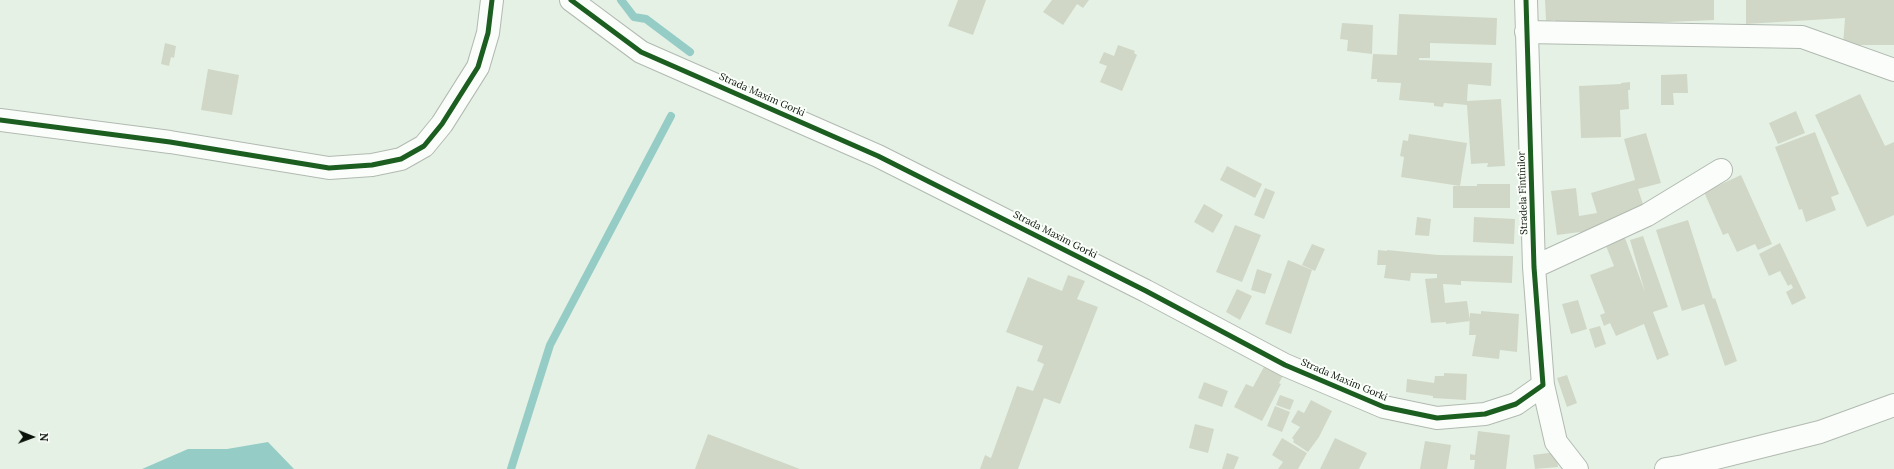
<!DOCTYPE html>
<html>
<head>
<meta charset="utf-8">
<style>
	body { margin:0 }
	#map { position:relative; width:1894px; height:469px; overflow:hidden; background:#e6f1e5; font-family:Lora,serif }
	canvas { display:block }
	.north { position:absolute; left:12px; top:417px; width:40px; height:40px; -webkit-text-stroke:3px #fbfffa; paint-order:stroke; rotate:91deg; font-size:11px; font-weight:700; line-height:16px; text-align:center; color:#0a1109 }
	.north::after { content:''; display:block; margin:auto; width:14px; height:18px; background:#0a1109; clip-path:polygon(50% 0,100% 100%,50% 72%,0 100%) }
</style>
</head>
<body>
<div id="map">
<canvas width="1894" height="469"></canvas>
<div class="north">N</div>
</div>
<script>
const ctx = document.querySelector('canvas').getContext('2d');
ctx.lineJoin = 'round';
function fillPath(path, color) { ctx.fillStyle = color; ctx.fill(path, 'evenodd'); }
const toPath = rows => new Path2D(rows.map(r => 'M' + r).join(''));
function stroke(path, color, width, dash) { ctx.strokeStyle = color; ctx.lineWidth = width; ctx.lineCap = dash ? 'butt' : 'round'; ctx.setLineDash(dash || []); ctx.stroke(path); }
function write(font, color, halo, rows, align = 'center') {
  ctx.font = font + ' Lora,serif'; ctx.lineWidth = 4; ctx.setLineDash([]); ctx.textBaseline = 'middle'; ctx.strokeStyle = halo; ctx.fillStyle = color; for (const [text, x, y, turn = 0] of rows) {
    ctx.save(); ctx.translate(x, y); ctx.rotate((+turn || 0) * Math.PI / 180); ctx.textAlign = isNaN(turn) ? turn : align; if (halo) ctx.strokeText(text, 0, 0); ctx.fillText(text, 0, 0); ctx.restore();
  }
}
fillPath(toPath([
	[268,442,294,469,142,469,188,449,227,449]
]), '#95cdc6');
stroke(toPath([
	[621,0,634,17,646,19,690,52],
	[511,469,550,345,671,116]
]), '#95cdc6', 8);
fillPath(toPath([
	[958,0,986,0,973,35,948,26],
	[1052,0,1089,0,1083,8,1077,4,1063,25,1043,12],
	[1545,0,1714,0,1714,20,1646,23,1646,29,1555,23,1555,20,1546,21],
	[1746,0,1894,0,1894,45,1843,45,1845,18,1746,24],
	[1399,14,1497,18,1496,45,1430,43,1430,58,1419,58,1419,60,1492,63,1491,86,1468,84,1467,101,1501,99,1505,166,1487,167,1488,163,1471,164,1467,105,1444,103,1443,107,1434,106,1434,103,1399,100,1401,83,1377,82,1377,79,1371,79,1373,54,1397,55],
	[1342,23,1373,25,1372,54,1347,51,1348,40,1340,39],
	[165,43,176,46,174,58,171,57,169,66,161,64],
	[1118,45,1135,51,1134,53,1137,55,1122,91,1100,82,1107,66,1099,63,1104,52,1114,56],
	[208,69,239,75,232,115,201,110],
	[1687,74,1688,93,1673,93,1674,105,1661,105,1661,75],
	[1630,82,1630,90,1628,90,1629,109,1620,110,1621,137,1581,138,1579,86,1621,84,1621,83],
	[1860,94,1885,146,1894,142,1894,215,1867,227,1815,115],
	[1796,111,1805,133,1778,144,1769,123],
	[1815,132,1839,194,1831,197,1836,210,1806,222,1802,209,1799,210,1775,147],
	[1646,133,1661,183,1638,189,1645,210,1603,222,1605,229,1580,234,1580,232,1557,235,1551,191,1576,188,1579,216,1597,213,1591,193,1635,180,1624,139],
	[1409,134,1467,143,1460,186,1401,177,1404,157,1400,156,1403,140,1408,141],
	[1227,166,1262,184,1255,198,1220,180],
	[1741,175,1772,244,1758,250,1755,244,1737,252,1728,233,1723,235,1704,192],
	[1477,184,1510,184,1510,208,1453,208,1453,186,1477,186],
	[1265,188,1275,192,1264,219,1254,215],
	[1204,204,1223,215,1213,233,1194,222],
	[1417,217,1431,219,1429,236,1415,235],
	[1474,217,1515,219,1514,244,1473,242],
	[1688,220,1713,299,1715,298,1737,361,1725,366,1704,304,1682,311,1656,230],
	[1235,225,1261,235,1242,282,1216,272],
	[1643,236,1668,307,1653,312,1669,355,1657,360,1644,324,1616,336,1610,323,1604,326,1600,315,1605,313,1590,275,1614,266,1606,246,1625,238,1645,292,1630,240],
	[1780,243,1806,298,1792,305,1786,292,1793,288,1791,284,1788,286,1780,271,1769,276,1759,254],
	[1312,244,1325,249,1315,271,1302,265],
	[1378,250,1387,251,1387,250,1438,255,1513,256,1512,283,1461,281,1461,285,1443,284,1445,303,1467,301,1470,321,1446,324,1446,322,1431,323,1425,279,1437,278,1437,274,1411,273,1410,281,1384,278,1386,265,1377,265],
	[1288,260,1312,270,1291,334,1265,324],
	[1257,269,1272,274,1265,294,1251,290],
	[1068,275,1085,281,1077,299,1098,307,1060,404,1044,398,1018,469,980,469,985,455,991,458,1017,386,1033,391,1044,364,1037,361,1043,346,1006,332,1028,277,1062,291],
	[1237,289,1252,296,1240,320,1226,312],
	[1578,300,1587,329,1571,334,1562,304],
	[1481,311,1519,314,1517,352,1500,350,1499,359,1472,356,1476,335,1469,335,1470,313,1481,314],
	[1600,326,1606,344,1595,348,1589,329],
	[1265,365,1284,374,1279,383,1281,384,1262,421,1234,407,1246,384,1253,387],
	[1444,373,1467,374,1466,400,1433,398,1433,396,1406,392,1407,379,1434,383,1435,376,1444,376],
	[1567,375,1577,403,1567,407,1557,378],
	[1204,382,1228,391,1222,407,1198,398],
	[1280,395,1294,400,1290,410,1276,405],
	[1311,400,1332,411,1319,437,1308,452,1293,442,1294,440,1292,438,1300,427,1291,422,1298,410,1304,413],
	[1275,406,1290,412,1282,432,1267,426],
	[1195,424,1214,429,1208,453,1189,448],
	[1478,431,1510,435,1506,469,1474,469,1475,460,1470,460,1470,454,1475,455],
	[708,434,800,469,695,469],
	[1282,438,1307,453,1298,469,1278,469,1283,462,1272,455],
	[1335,438,1367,453,1359,469,1320,469],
	[1425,441,1451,445,1447,469,1420,469],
	[1556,452,1558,467,1535,469,1533,455],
	[1227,453,1239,457,1234,469,1222,469]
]), '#d0d7c7');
const minor = toPath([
	[571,0,641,52,878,156,1146,291,1285,365,1384,407,1437,418,1485,414,1516,404,1543,385],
	[1526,0,1534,267,1543,385,1556,442,1577,469],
	[1526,32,1802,37,1894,70],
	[0,120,170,142,329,168,372,165,401,159,424,146,442,124,478,67,488,33,492,0],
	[1534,267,1647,215,1721,170],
	[1666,469,1684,466,1820,432,1894,405]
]);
stroke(minor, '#b1bab0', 24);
stroke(minor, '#fbfdfb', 22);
stroke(toPath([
	[571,0,641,52,878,156,1146,291,1285,365,1384,407,1437,418,1485,414,1516,404,1543,385,1534,267,1526,0],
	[0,120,170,142,329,168,372,165,401,159,424,146,442,124,478,67,488,33,492,0]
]), '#1b5e20', 5);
write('10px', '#0a1109', '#fbfffa', [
	["Strada Maxim Gorki",762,95,24],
	["Stradela Fîntînilor",1523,193,-92],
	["Strada Maxim Gorki",1055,235,27],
	["Strada Maxim Gorki",1344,380,23]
]);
</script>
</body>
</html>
